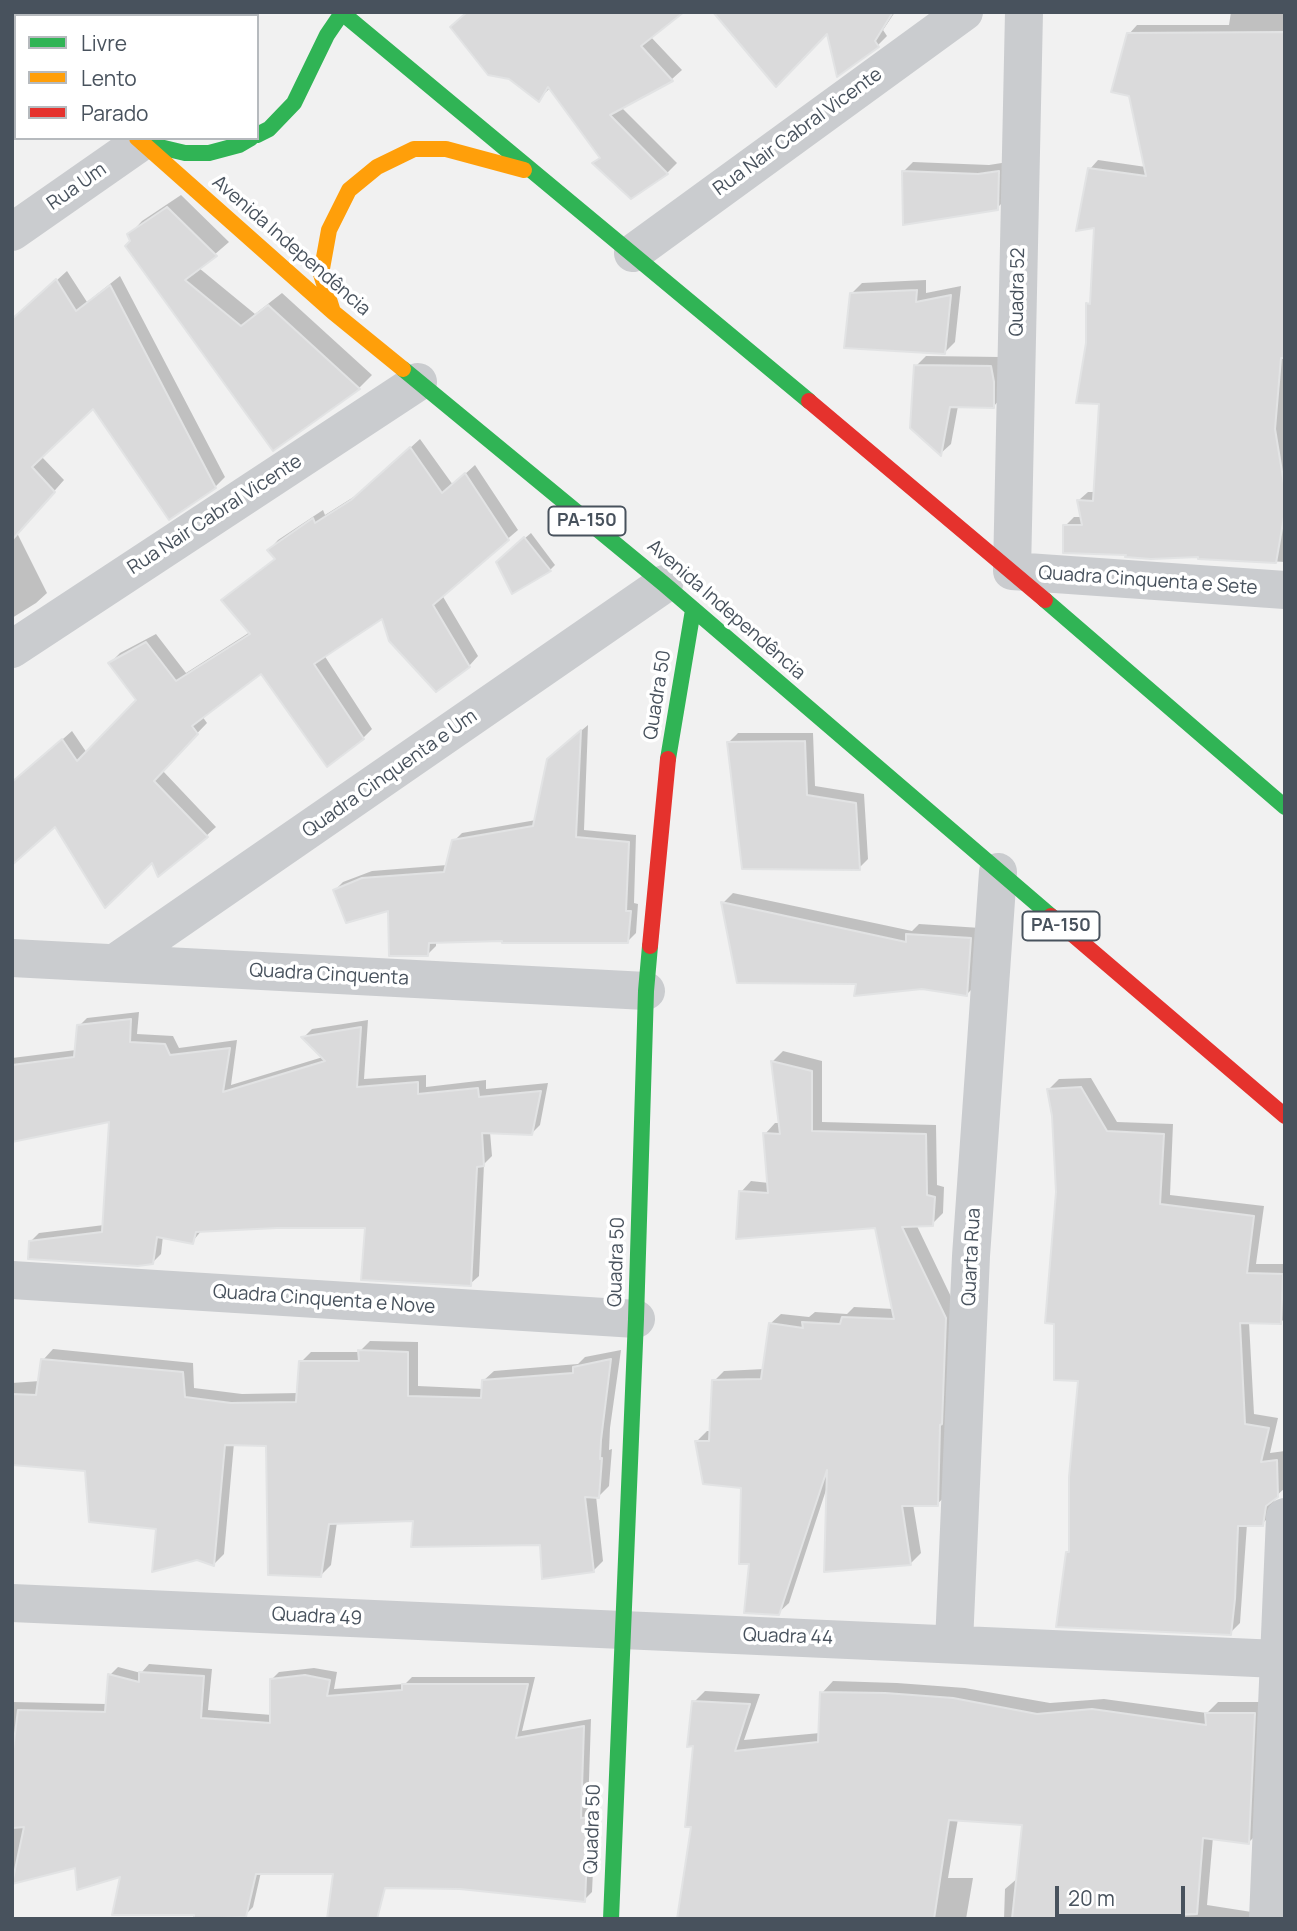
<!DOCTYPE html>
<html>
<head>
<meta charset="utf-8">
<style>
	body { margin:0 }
	#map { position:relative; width:1297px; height:1931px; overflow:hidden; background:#f1f1f1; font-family:Manrope,sans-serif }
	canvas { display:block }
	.frame { position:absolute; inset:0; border:14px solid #48525d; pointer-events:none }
	.legend { position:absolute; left:14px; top:14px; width:245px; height:126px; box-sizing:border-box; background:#fff; border:2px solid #b6babe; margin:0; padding:9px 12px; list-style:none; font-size:21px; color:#48525d }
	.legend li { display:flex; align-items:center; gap:14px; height:35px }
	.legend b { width:35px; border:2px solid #b6babe }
	.scale { position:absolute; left:1055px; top:1886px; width:130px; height:32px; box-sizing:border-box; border:4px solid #48525d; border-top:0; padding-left:9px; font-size:21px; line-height:24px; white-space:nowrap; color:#48525d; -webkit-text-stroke:5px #fff; paint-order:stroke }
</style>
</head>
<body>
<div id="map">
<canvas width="1297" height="1931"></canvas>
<div class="frame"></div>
<ul class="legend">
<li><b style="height:9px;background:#30b455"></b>Livre</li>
<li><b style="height:9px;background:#ff9f0a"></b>Lento</li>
<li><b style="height:9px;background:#e5322d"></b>Parado</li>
</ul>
<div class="scale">20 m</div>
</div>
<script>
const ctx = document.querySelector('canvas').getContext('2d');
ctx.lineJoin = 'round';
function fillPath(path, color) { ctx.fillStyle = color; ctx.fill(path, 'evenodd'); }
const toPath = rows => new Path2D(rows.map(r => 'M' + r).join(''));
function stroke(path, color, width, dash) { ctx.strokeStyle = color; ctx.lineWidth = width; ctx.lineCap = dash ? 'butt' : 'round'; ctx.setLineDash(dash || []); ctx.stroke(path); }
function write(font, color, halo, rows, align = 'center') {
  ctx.font = font + ' Manrope,sans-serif'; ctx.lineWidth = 7; ctx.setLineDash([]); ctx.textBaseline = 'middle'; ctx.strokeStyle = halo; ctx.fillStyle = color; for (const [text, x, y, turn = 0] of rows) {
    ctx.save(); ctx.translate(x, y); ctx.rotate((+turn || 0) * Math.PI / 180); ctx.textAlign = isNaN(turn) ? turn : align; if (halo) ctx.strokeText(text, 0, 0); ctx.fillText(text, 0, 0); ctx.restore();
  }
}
fillPath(toPath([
	[715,12,895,12,883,30,887,36,877,46,828,31],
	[1231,12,1285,12,1285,562,1200,557,1065,526,1074,517,1082,517,1079,500,1088,492,1095,492,1101,402,1088,343,1088,304,1092,301,1096,226,1090,169,1098,160,1146,167,1129,34,1137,25,1229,25],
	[650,36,682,70,672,79,621,107,677,163,667,173,632,197,595,163,601,157,551,87,539,99,510,77],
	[913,162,989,165,1008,162,1007,198,997,208,903,172],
	[181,195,229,242,199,268,255,314,282,293,372,375,359,388,274,449,129,235,142,221],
	[67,271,87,302,120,276,225,477,215,487,93,406,41,456,64,480,17,533,47,593,36,603,12,618,12,321],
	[926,280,926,293,961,286,955,342,945,352,851,294,862,283],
	[926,356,1001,357,1003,396,993,407,958,406,951,444,941,453,916,366],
	[420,439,453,485,475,465,518,530,442,595,478,656,469,666,383,616,324,655,372,729,363,738,262,672,202,716,207,723,162,770,216,827,206,836,152,860,37,762,72,731,87,753,138,700,110,663,120,653,156,634,186,673,250,632,223,600,277,558,269,550,278,540,323,510,325,515,363,491],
	[531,533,555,565,550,570,504,556],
	[588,725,584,830,636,835,634,903,638,904,636,933,628,941,504,939,436,941,436,946,428,954,389,909,335,890,343,882,372,871,447,865,454,841,462,833,536,820,557,751],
	[738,733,813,733,815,786,864,794,868,859,859,868,729,742],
	[733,893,912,931,919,924,981,928,977,984,967,994,922,988,858,983,723,903],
	[139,1012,137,1034,173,1036,179,1048,237,1040,231,1085,323,1057,304,1037,312,1029,368,1020,364,1079,426,1075,426,1087,486,1080,486,1089,548,1083,540,1125,532,1133,490,1132,492,1156,484,1164,479,1276,470,1284,367,1226,276,1226,202,1230,192,1242,163,1236,161,1254,152,1263,31,1241,39,1233,104,1225,110,1120,12,1140,12,1058,76,1050,79,1026,87,1018],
	[783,1051,822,1061,822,1122,936,1125,937,1185,944,1187,943,1213,932,1224,916,1224,956,1307,948,1494,937,1504,913,1504,921,1553,910,1564,827,1487,789,1603,778,1613,751,1562,743,1486,697,1441,707,1431,711,1431,714,1381,724,1371,764,1369,770,1324,781,1314,809,1317,815,1312,847,1314,854,1307,894,1309,877,1226,741,1192,751,1181,769,1183,765,1134,775,1123,780,1123,773,1061],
	[1091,1078,1117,1122,1173,1124,1170,1195,1264,1206,1256,1264,1285,1264,1285,1318,1280,1323,1249,1322,1254,1414,1278,1418,1270,1453,1285,1451,1285,1488,1275,1497,1272,1514,1262,1524,1247,1524,1240,1623,1230,1633,1068,1553,1070,1550,1080,1380,1058,1192,1054,1116,1049,1089,1059,1079],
	[370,1341,418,1342,418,1386,483,1389,483,1381,494,1371,578,1364,585,1357,621,1350,610,1428,609,1450,612,1449,609,1486,599,1496,596,1496,603,1561,593,1571,542,1543,414,1519,337,1522,331,1565,321,1575,267,1445,234,1443,224,1554,214,1564,158,1528,87,1469,12,1464,12,1383,40,1381,43,1360,53,1349,193,1363,194,1388,242,1394,299,1393,301,1362,311,1352,359,1352],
	[149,1664,212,1669,208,1710,272,1715,271,1680,279,1672,314,1668,337,1672,334,1689,405,1684,412,1677,535,1677,522,1731,591,1719,588,1810,601,1810,598,1845,594,1849,592,1892,584,1900,349,1792,261,1872,253,1907,245,1915,196,1913,122,1875,76,1866,12,1883,12,1702,107,1704,110,1675,118,1667,141,1673],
	[833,1681,897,1683,965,1688,1050,1703,1104,1699,1207,1713,1218,1702,1265,1702,1260,1831,1249,1842,1213,1837,1207,1905,1258,1913,1260,1919,1127,1919,1127,1914,1062,1919,1004,1919,1005,1889,1018,1878,1024,1823,958,1819,948,1878,973,1878,966,1919,679,1919,693,1826,694,1702,705,1691,760,1694,744,1740,820,1733,822,1693]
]), '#0003');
const building = toPath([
	[467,12,684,12,641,46,673,81,610,115,668,174,631,199,592,163,600,158,548,87,539,102,509,79,488,75,450,27,467,12],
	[713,12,893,12,875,41,879,47,837,77,827,34,776,87,713,12],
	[1285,32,1285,358,1281,358,1275,429,1285,490,1285,511,1276,563,1198,559,1198,557,1151,559,1125,557,1126,555,1063,553,1063,525,1082,525,1077,500,1093,501,1099,404,1076,403,1086,343,1086,303,1090,304,1094,228,1076,231,1088,168,1146,176,1129,96,1111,92,1127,33,1285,32],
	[902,171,978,174,999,171,998,210,903,225,902,171],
	[167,207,217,256,185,280,241,326,268,305,360,389,273,451,125,246,130,241,127,234,167,207],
	[56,279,76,311,110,285,216,488,169,520,93,409,32,467,55,492,12,540,12,319,56,279],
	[917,290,916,302,951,295,945,354,844,348,850,293,917,290],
	[914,365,991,366,994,382,994,408,950,407,941,456,910,428,914,365],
	[410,447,442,493,465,473,509,540,433,605,470,667,436,692,389,641,382,619,314,664,364,739,327,767,261,674,192,726,198,734,154,781,208,837,158,877,152,863,105,908,55,827,12,865,12,782,62,739,77,761,136,700,108,663,146,642,176,681,250,634,221,600,275,559,267,550,313,518,315,523,351,500,410,447],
	[524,537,551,571,512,594,496,562,524,537],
	[581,730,576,837,629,842,626,911,631,911,628,943,502,943,502,941,429,943,428,956,389,956,388,911,346,923,333,890,362,878,444,872,452,840,533,826,547,759,581,730],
	[805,741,807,795,856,803,860,870,742,869,727,742,805,741],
	[721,902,906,942,906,934,971,938,967,996,922,989,854,996,856,984,737,983,721,902],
	[131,1019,130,1042,165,1044,170,1055,230,1048,223,1092,325,1061,301,1037,361,1027,357,1087,418,1082,418,1094,478,1088,479,1097,541,1091,532,1135,482,1133,484,1166,477,1167,471,1286,361,1280,365,1228,277,1228,196,1232,193,1244,157,1237,153,1264,138,1266,28,1259,29,1241,102,1232,109,1122,12,1142,12,1065,74,1057,77,1025,131,1019],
	[771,1061,812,1071,812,1131,926,1134,927,1195,935,1197,933,1226,902,1227,946,1318,942,1424,940,1425,938,1506,902,1506,911,1565,824,1572,827,1470,779,1615,744,1613,749,1564,739,1564,741,1488,703,1484,695,1441,709,1441,712,1380,761,1379,769,1323,803,1328,802,1322,840,1324,842,1317,894,1319,875,1228,736,1239,739,1191,768,1193,763,1133,780,1134,771,1061],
	[1081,1087,1107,1131,1164,1134,1160,1204,1254,1216,1247,1273,1283,1274,1281,1324,1240,1323,1245,1424,1269,1428,1261,1462,1277,1460,1278,1497,1266,1506,1263,1526,1238,1526,1235,1599,1231,1635,1056,1627,1066,1552,1069,1552,1069,1477,1078,1381,1054,1380,1054,1324,1045,1323,1056,1192,1052,1116,1047,1089,1081,1087],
	[358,1350,408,1352,408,1396,481,1398,482,1380,573,1373,573,1367,611,1359,601,1440,600,1459,602,1458,599,1498,585,1497,594,1572,542,1579,540,1545,411,1547,413,1521,329,1524,321,1577,268,1575,266,1446,225,1445,214,1566,197,1560,152,1572,156,1529,89,1522,85,1471,12,1465,12,1394,36,1395,41,1359,183,1372,185,1397,231,1403,296,1402,299,1361,359,1361,358,1350],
	[139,1672,204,1676,201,1718,270,1723,270,1679,305,1675,330,1680,327,1696,402,1690,402,1684,528,1684,516,1738,584,1726,581,1818,593,1817,591,1854,587,1855,585,1902,460,1889,385,1888,377,1919,327,1919,333,1874,256,1874,246,1917,194,1919,194,1915,112,1915,120,1877,77,1890,75,1868,12,1884,24,1827,12,1828,12,1757,18,1710,105,1712,108,1674,139,1682,139,1672],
	[820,1692,885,1693,953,1698,1037,1714,1092,1709,1206,1725,1205,1713,1255,1713,1249,1844,1203,1838,1197,1914,1086,1919,1012,1919,1022,1825,949,1820,934,1919,677,1919,691,1827,685,1827,693,1746,687,1747,692,1701,750,1704,735,1751,818,1742,820,1692]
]);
fillPath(building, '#dadadb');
stroke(building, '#e2e3e4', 2);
stroke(toPath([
	[1024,12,1012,571,1285,590],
	[12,232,141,142],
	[633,253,964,12],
	[12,649,418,382],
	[12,958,646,991],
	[115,963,664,584],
	[12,1280,636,1319],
	[12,1603,1278,1659],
	[954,1643,971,1256,998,872],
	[1268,1919,1285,1517]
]), '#cacccf', 38);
stroke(toPath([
	[341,12,809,401],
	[12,24,16,27],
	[257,135,269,129,294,103,327,35,342,13],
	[143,143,185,153,209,153,239,145,251,138],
	[403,369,664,584,1051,916],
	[1045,600,1285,807],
	[668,759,693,610],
	[611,1919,636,1319,646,991,650,946]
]), '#30b455', 16);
stroke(toPath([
	[137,138,333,312,403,369],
	[333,312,321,274,329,230,349,190,377,167,414,149,446,149,524,170]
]), '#ff9f0a', 16);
stroke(toPath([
	[809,401,1045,600],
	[1051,916,1285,1116],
	[650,946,668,759]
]), '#e5322d', 16);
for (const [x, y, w] of [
	[587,521,77],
	[1061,926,77]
]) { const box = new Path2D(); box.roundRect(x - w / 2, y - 14.5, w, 29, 5); ctx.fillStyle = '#fff'; ctx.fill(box); stroke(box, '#48525d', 2); }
write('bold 18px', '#48525d', null, [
	["PA-150",587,521],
	["PA-150",1061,926]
]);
write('19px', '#48525d', '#fff', [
	["Rua Nair Cabral Vicente",798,132,-36],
	["Rua Um",77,187,-35],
	["Avenida Independência",291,246,41],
	["Quadra 52",1018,292,-89],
	["Rua Nair Cabral Vicente",215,515,-33],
	["Quadra Cinquenta e Sete",1148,581,4],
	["Avenida Independência",726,610,41],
	["Quadra 50",658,695,-81],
	["Quadra Cinquenta e Um",390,774,-35],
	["Quadra Cinquenta",329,975,3],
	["Quarta Rua",972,1257,-87],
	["Quadra 50",617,1262,-88],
	["Quadra Cinquenta e Nove",324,1300,4],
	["Quadra 49",317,1617,3],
	["Quadra 44",788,1637,2],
	["Quadra 50",593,1829,-88]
]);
</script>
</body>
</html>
